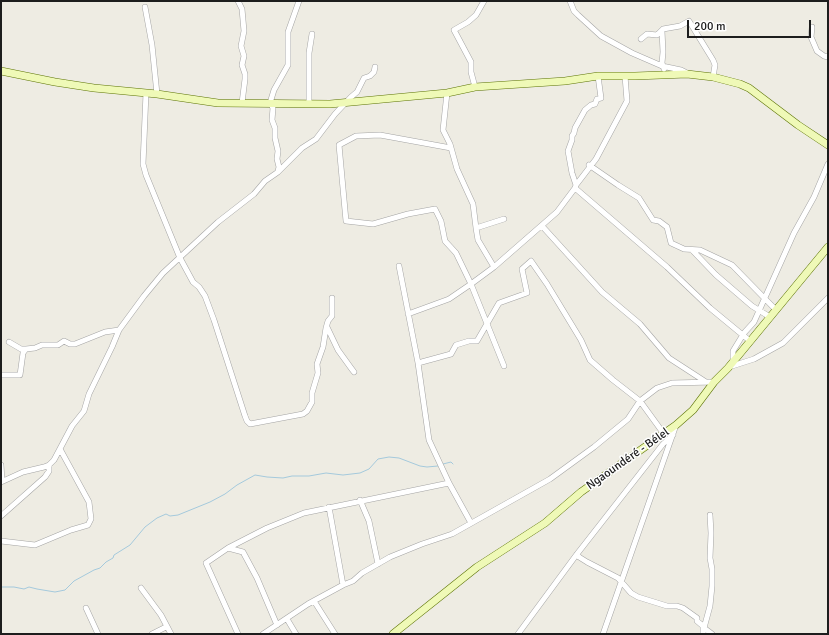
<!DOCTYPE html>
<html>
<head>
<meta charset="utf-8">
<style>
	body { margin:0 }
	#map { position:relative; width:829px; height:635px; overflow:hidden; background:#eeece3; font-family:Signika,sans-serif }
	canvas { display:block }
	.frame { position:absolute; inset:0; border:2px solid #1d1d1d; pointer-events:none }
	.scale { position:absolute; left:687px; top:20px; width:124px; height:18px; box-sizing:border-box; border:2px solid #1d1d1d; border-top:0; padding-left:5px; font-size:12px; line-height:14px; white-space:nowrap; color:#1d1d1d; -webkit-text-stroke:3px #fff; paint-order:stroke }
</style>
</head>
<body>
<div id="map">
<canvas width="829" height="635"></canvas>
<div class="frame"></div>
<div class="scale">200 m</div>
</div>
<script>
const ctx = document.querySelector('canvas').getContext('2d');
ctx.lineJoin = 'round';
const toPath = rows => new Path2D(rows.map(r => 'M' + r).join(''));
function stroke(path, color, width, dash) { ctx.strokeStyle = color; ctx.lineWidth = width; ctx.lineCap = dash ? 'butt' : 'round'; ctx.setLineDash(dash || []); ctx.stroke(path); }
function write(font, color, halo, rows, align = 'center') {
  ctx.font = font + ' Signika,sans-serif'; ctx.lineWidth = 3; ctx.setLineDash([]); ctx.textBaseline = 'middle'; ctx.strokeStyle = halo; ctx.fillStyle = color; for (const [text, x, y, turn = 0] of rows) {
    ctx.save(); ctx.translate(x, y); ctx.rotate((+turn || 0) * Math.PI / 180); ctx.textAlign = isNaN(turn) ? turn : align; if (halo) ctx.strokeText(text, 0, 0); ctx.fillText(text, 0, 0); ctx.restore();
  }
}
stroke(toPath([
	[443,464,451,462,453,464],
	[1,587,14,587,24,589,29,587,37,589,55,592,65,590,74,581,94,570,100,568,106,562,113,558,114,555,130,545,145,527,157,518,166,514,170,516,178,515,210,502,225,494,237,485,255,475,267,477,283,478,292,476,309,476,326,473,343,475,360,473,369,469,378,459,389,457,399,458,420,466,427,467,438,466]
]), '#a4c9dc', 1);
const street = toPath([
	[238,1,242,9,244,31,241,46,244,56,242,65,245,74,245,79,242,103],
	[570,1,574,11,578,15,601,36,632,53,662,66,681,70,687,73],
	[145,7,152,45,157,94],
	[812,27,811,37,817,51,824,56,828,57],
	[662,31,663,52,662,63,664,69],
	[641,39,647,34,657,35,663,29,680,26,689,21,713,60,715,65,713,77],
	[475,87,471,72,471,62,454,30,468,22,476,15,484,1],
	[146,93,143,164,146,175,180,258,193,282,199,287,205,296,214,320,245,416,247,421,250,424,303,414,307,411,312,402,312,393,318,373,317,364,323,347,326,328,328,321,332,316,332,298],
	[447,93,443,130,450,144,457,169,473,204,476,228,504,219],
	[309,104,309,53,312,34],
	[451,148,380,135,356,136,339,145,346,221,373,224,408,214,435,209,441,221,445,241,456,253,471,284,504,366],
	[589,165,618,185,639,198,653,220,659,221,667,227,671,243,684,249,700,250,732,265,776,310],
	[278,171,279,167,277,159,278,151,275,138,275,128,272,120,273,108,270,103,274,90,288,65,288,32,299,1],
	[576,185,596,159,627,101,625,76],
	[575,188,667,267,710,308,750,341],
	[542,226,602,292,640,324,669,358,706,382],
	[476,228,478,240,494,267],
	[692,250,716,275,752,306,770,317],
	[399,266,418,363,451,354,456,345,469,341,477,341,499,303,527,293,522,269,531,261,547,284,581,340,590,360,613,380,640,401,664,434],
	[408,314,449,299,471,284,494,267,557,212,575,188,576,185,572,173,568,151,572,140,572,136,574,133,575,128,585,110,591,105,595,104,597,99,601,98,598,76],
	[327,327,338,350,351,368,354,372],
	[9,342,21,349,26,349],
	[733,360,733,351,744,333,754,322,794,233,814,197,828,164],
	[418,363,429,440,449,483,471,523],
	[729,367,754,359,783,343,828,298],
	[1,375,20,375,23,353,26,349,35,348,42,345,58,345,64,341,70,344,75,344,105,332,119,330],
	[1,465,2,481],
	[1,482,23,472,44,467,49,465,54,460,72,426,84,411,89,394,112,347,119,330,144,296,163,273,218,222,254,194,265,181,278,172,302,148,316,139,335,114,351,97,357,92,364,78,370,76,374,72,375,67],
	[360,500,369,521,378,564],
	[329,507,343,585],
	[710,515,711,533,710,558,712,569,712,586,710,606,704,628,712,634],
	[1,516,45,477,49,471,49,465],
	[1,541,35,545,71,530,88,525,91,519,89,502,60,449],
	[228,548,243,552,257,578,277,625],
	[577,554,579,557,587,562,618,578,631,593,638,597,667,606,677,606,683,608,697,618,697,621,703,626,703,634],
	[141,588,161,615,171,634],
	[314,601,335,634],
	[86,608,98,634],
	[287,619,296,634],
	[152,634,166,627],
	[238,634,206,563,228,548,267,528,304,513,449,483],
	[263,634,308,604,343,585,353,581,362,573,390,557,422,544,452,534,550,479,594,447,628,419,640,401,657,388,672,383,714,382],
	[518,634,577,554,663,444,673,435],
	[603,634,676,425]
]);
const secondary = toPath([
	[1,71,55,82,94,88,157,94,218,103,330,104,447,93,475,87,565,81,598,76,635,76,687,74,713,77,740,84,749,88,798,125,828,145],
	[393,634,477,567,545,523,581,492,676,425,693,410,714,382,728,368,828,247]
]);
stroke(street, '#a4a4a4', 6);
stroke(secondary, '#5c7306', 8);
stroke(street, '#fff', 5);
stroke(secondary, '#eff9b7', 7);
write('12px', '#1d1d1d', '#fff', [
	["Ngaoundéré - Bélel",628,459,-35]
]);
</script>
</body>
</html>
